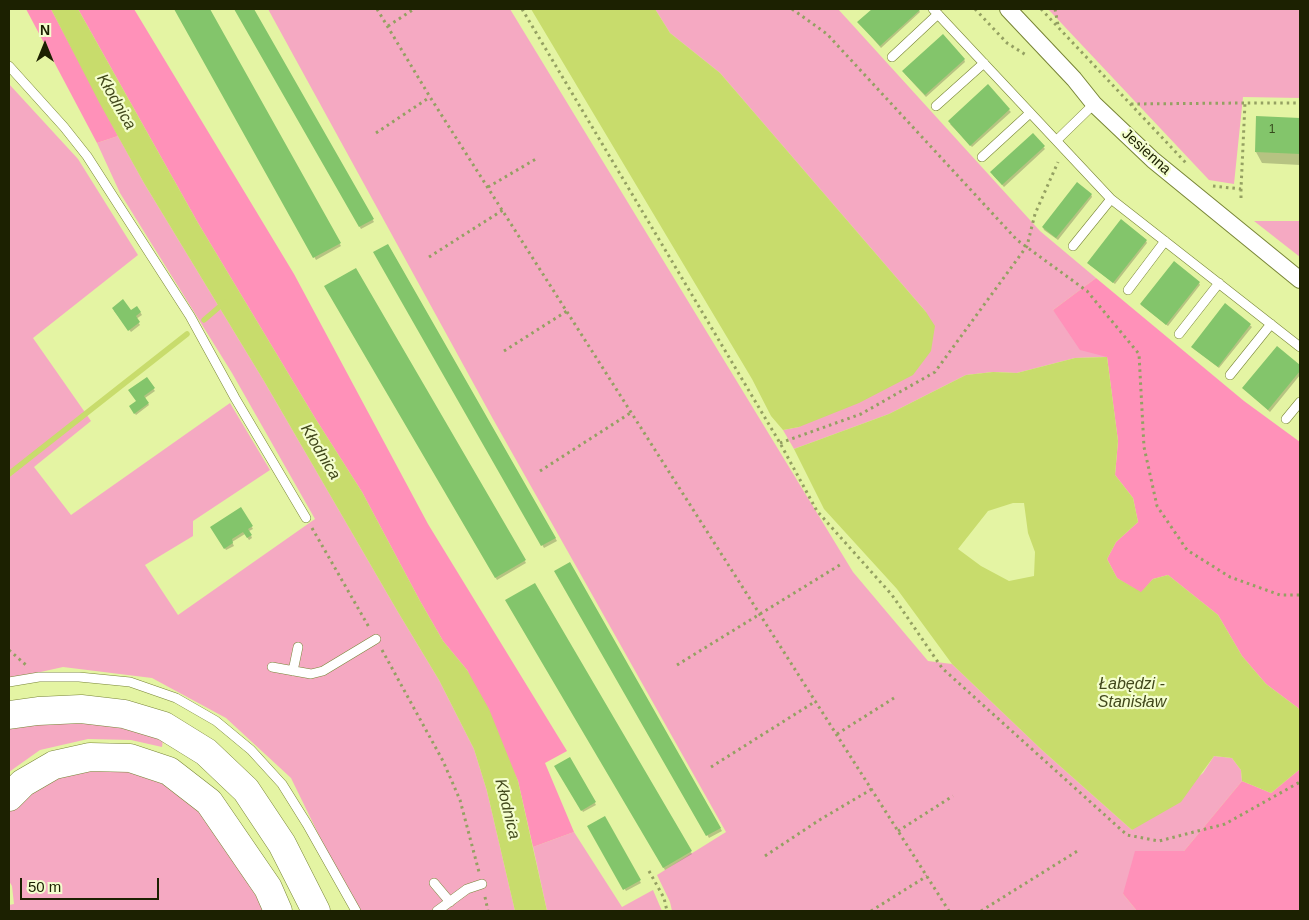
<!DOCTYPE html>
<html>
<head>
<meta charset="utf-8">
<style>
	body { margin:0 }
	#map { position:relative; width:1309px; height:920px; overflow:hidden; background:#e4f4a3; font-family:Helvetica,sans-serif }
	canvas { display:block }
	.frame { position:absolute; inset:0; border:10px solid #1c2101; pointer-events:none }
	.north { position:absolute; left:20px; top:20px; width:50px; height:50px; -webkit-text-stroke:4px #f4fece; paint-order:stroke; rotate:0deg; font-size:14px; font-weight:700; line-height:20px; text-align:center; color:#1c2101 }
	.north::after { content:''; display:block; margin:auto; width:18px; height:22px; background:#1c2101; clip-path:polygon(50% 0,100% 100%,50% 72%,0 100%) }
	.scale { position:absolute; left:20px; top:878px; width:139px; height:22px; box-sizing:border-box; border:2px solid #1c2101; border-top:0; padding-left:6px; font-size:15px; line-height:18px; white-space:nowrap; color:#1c2101; -webkit-text-stroke:4px #f4fece; paint-order:stroke }
</style>
</head>
<body>
<div id="map">
<canvas width="1309" height="920"></canvas>
<div class="frame"></div>
<div class="north">N</div>
<div class="scale">50 m</div>
</div>
<script>
const ctx = document.querySelector('canvas').getContext('2d');
ctx.lineJoin = 'round';
function fillPath(path, color) { ctx.fillStyle = color; ctx.fill(path, 'evenodd'); }
const toPath = rows => new Path2D(rows.map(r => 'M' + r).join(''));
function stroke(path, color, width, dash) { ctx.strokeStyle = color; ctx.lineWidth = width; ctx.lineCap = dash ? 'butt' : 'round'; ctx.setLineDash(dash || []); ctx.stroke(path); }
function write(font, color, halo, rows, align = 'center') {
  ctx.font = font + ' Helvetica,sans-serif'; ctx.lineWidth = 4.5; ctx.setLineDash([]); ctx.textBaseline = 'middle'; ctx.strokeStyle = halo; ctx.fillStyle = color; for (const [text, x, y, turn = 0] of rows) {
    ctx.save(); ctx.translate(x, y); ctx.rotate((+turn || 0) * Math.PI / 180); ctx.textAlign = isNaN(turn) ? turn : align; if (halo) ctx.strokeText(text, 0, 0); ctx.fillText(text, 0, 0); ctx.restore();
  }
}
fillPath(toPath([
	[268,9,510,9,853,572,928,661,952,664,1042,750,1132,830,1203,773,1214,756,1232,758,1241,770,1242,781,1184,851,1123,894,1137,911,672,911,670,902,657,875,726,832,493,419],
	[655,9,838,9,1040,231,1096,278,1053,310,1107,357,1075,358,1017,373,993,372,966,375,889,414,794,449,783,430,799,427,926,312,720,73,670,33],
	[1048,9,1300,9,1300,98,1243,97,1234,184,1209,180],
	[9,84,78,159,138,255,33,338,91,421,34,467,71,515,230,403,270,470,193,521,193,536,145,565,178,615,315,519,232,373,120,193,97,143,118,136,144,183,264,381,398,612,439,680,474,749,487,791,515,911,356,911,291,778,226,718,152,678,63,667,9,679],
	[1254,221,1300,221,1300,257],
	[43,721,126,725,163,739,162,747,131,740,88,739,40,750,9,772,9,725],
	[106,765,168,780,220,830,264,911,9,911,9,905,14,904,12,886,9,881,9,805,37,784],
	[574,832,622,907,653,890,662,911,547,911,533,847]
]), '#f5a9c2');
fillPath(toPath([
	[26,9,51,9,118,136,97,143],
	[78,9,134,9,294,274,428,524,567,751,545,763,574,832,533,847,518,781,467,670,443,641,420,601,362,492,315,418,198,223],
	[1096,278,1244,401,1300,442,1300,712,1298,708,1266,684,1242,656,1218,615,1168,575,1153,579,1141,593,1117,578,1107,559,1116,542,1138,522,1133,498,1115,475,1118,441,1107,357,1080,350,1053,310],
	[1300,769,1300,911,1137,911,1123,894,1135,851,1184,851,1242,781,1271,793]
]), '#ff91b9');
fillPath(toPath([
	[51,9,78,9,198,223,315,418,362,492,420,601,443,641,467,670,489,709,518,781,547,911,515,911,487,791,474,749,439,680,398,612,264,381,144,183,100,104],
	[531,9,655,9,670,33,720,73,926,312,935,326,931,351,913,375,859,403,799,427,783,430,771,416,752,379],
	[1107,357,1118,441,1115,475,1133,498,1138,522,1116,542,1107,559,1117,578,1141,592,1153,579,1168,575,1218,615,1242,656,1266,684,1298,708,1300,712,1300,769,1271,793,1242,781,1241,770,1232,758,1214,756,1181,802,1132,830,1042,750,952,664,897,589,824,509,794,449,889,414,966,375,993,372,1017,373,1075,358],
	[1013,503,1024,503,1028,533,1035,552,1034,576,1009,581,981,566,958,549,988,511]
]), '#c8dc6c');
fillPath(toPath([
	[175,9,208,9,341,246,316,260],
	[235,9,253,9,374,222,361,229],
	[874,9,918,9,920,12,881,48,859,22],
	[964,59,965,62,926,97,905,74],
	[1009,110,1011,112,972,147,950,124],
	[1257,118,1300,119,1300,165,1262,163,1256,152],
	[1033,135,1045,149,1004,187,993,175],
	[1091,194,1092,197,1058,240,1044,230,1043,227],
	[1146,241,1147,243,1115,284,1090,265],
	[388,245,557,541,544,548,374,252],
	[355,269,526,563,497,580,326,286],
	[1199,283,1200,285,1168,326,1141,305],
	[1226,305,1252,327,1219,368,1194,349],
	[137,307,142,315,136,319,140,325,131,332,114,311,131,312],
	[1277,348,1300,367,1300,375,1270,412,1243,388],
	[146,379,155,391,145,398,149,405,136,415,130,407,137,402],
	[241,509,253,529,249,531,252,538,249,540,245,534,232,542,234,546,226,550,212,527],
	[570,566,722,831,709,838,556,571],
	[534,585,692,854,665,870,507,601],
	[569,758,596,805,583,812,556,766],
	[604,818,641,883,626,891,589,826]
]), '#0003');
stroke(toPath([
	[204,320,225,302],
	[9,474,187,334]
]), '#c8dc6c', 5.5);
fillPath(toPath([
	[174,9,210,9,341,243,313,258],
	[234,9,254,9,374,219,359,227],
	[872,9,921,9,880,46,857,22],
	[943,34,965,59,925,95,902,71],
	[988,84,1010,109,970,146,948,121],
	[1256,116,1300,118,1300,154,1255,152],
	[1033,133,1045,146,1002,185,990,172],
	[1077,182,1092,194,1056,238,1042,227],
	[1121,219,1147,240,1113,283,1087,263],
	[388,244,556,538,541,546,373,252],
	[1174,261,1200,282,1166,325,1140,304],
	[356,268,526,560,495,578,324,286],
	[123,299,131,310,137,306,141,312,136,316,140,322,128,331,112,308],
	[1225,303,1251,324,1218,367,1191,347],
	[1277,346,1300,365,1300,371,1268,410,1242,388],
	[147,377,155,388,144,396,149,403,134,414,129,406,136,401,128,390],
	[241,507,253,526,248,529,252,535,247,538,243,532,232,539,233,543,224,549,210,527],
	[570,562,721,828,706,836,554,571],
	[535,583,692,851,663,868,505,600],
	[570,757,596,802,581,811,554,766],
	[605,816,641,880,623,890,587,826]
]), '#83c56b');
const service = toPath([
	[933,9,1111,199,1300,347],
	[892,57,938,14],
	[9,66,64,127,87,156,190,316,235,398,306,518],
	[936,106,984,63],
	[1057,140,1094,104],
	[982,157,1030,113],
	[1073,246,1111,199],
	[1128,290,1165,241],
	[1179,334,1219,283],
	[1230,375,1271,324],
	[1286,419,1300,402],
	[272,667,311,674,323,671,376,639],
	[293,671,298,647],
	[9,682,39,677,79,677,130,682,176,698,216,721,251,750,282,784,307,824,356,911],
	[434,883,450,902],
	[437,911,467,889,482,884]
]);
const minor = toPath([
	[1008,9,1074,79,1094,104,1153,160,1300,280]
]);
const motorway = toPath([
	[9,715,38,711,81,709,124,714,164,726,206,752,246,790,282,844,316,911],
	[9,797,23,783,54,765,90,757,130,758,169,771,209,802,268,888,278,911]
]);
stroke(service, '#788536', 10);
stroke(minor, '#788536', 18);
stroke(motorway, '#788536', 29);
stroke(toPath([
	[377,9,430,97,949,911],
	[522,9,780,443,817,511,892,595,942,668,1127,835,1159,841,1225,824,1300,782],
	[792,9,827,34,1017,240,1087,291,1139,354,1144,447,1157,506,1187,550,1230,577,1280,595,1300,595],
	[975,9,1007,43,1026,55],
	[1041,9,1186,163],
	[1055,9,1058,25],
	[388,26,414,9],
	[1131,104,1245,103],
	[376,133,430,97],
	[1213,186,1241,189,1245,103,1300,103],
	[488,187,536,159],
	[1241,189,1241,198],
	[429,257,503,210],
	[504,351,567,311],
	[780,443,861,414,935,372,1027,246,1035,214,1058,162],
	[540,471,632,412],
	[312,528,370,629],
	[9,650,26,665],
	[382,650,443,761,460,800,479,872],
	[677,665,843,563],
	[837,734,894,698],
	[711,767,816,701],
	[898,831,953,796],
	[765,856,821,819,872,789],
	[649,871,664,898,667,911],
	[485,897,488,911],
	[871,911,927,876],
	[981,911,1079,850]
]), '#94a062', 3, [2.5, 4]);
stroke(service, '#fff', 9);
stroke(minor, '#fff', 16);
stroke(motorway, '#fff', 28);
write('12px', '#364a1c', null, [
	["1",1272,130]
]);
write('15px', '#1c2101', '#f4fece', [
	["Jesienna",1146,152,42]
]);
write('italic 16px', '#41481b', '#f4fece', [
	["Kłodnica",116,102,60],
	["Kłodnica",320,452,59],
	["Łabędzi -",1132,685],
	["Stanisław",1132,703],
	["Kłodnica",507,809,76]
]);
</script>
</body>
</html>
